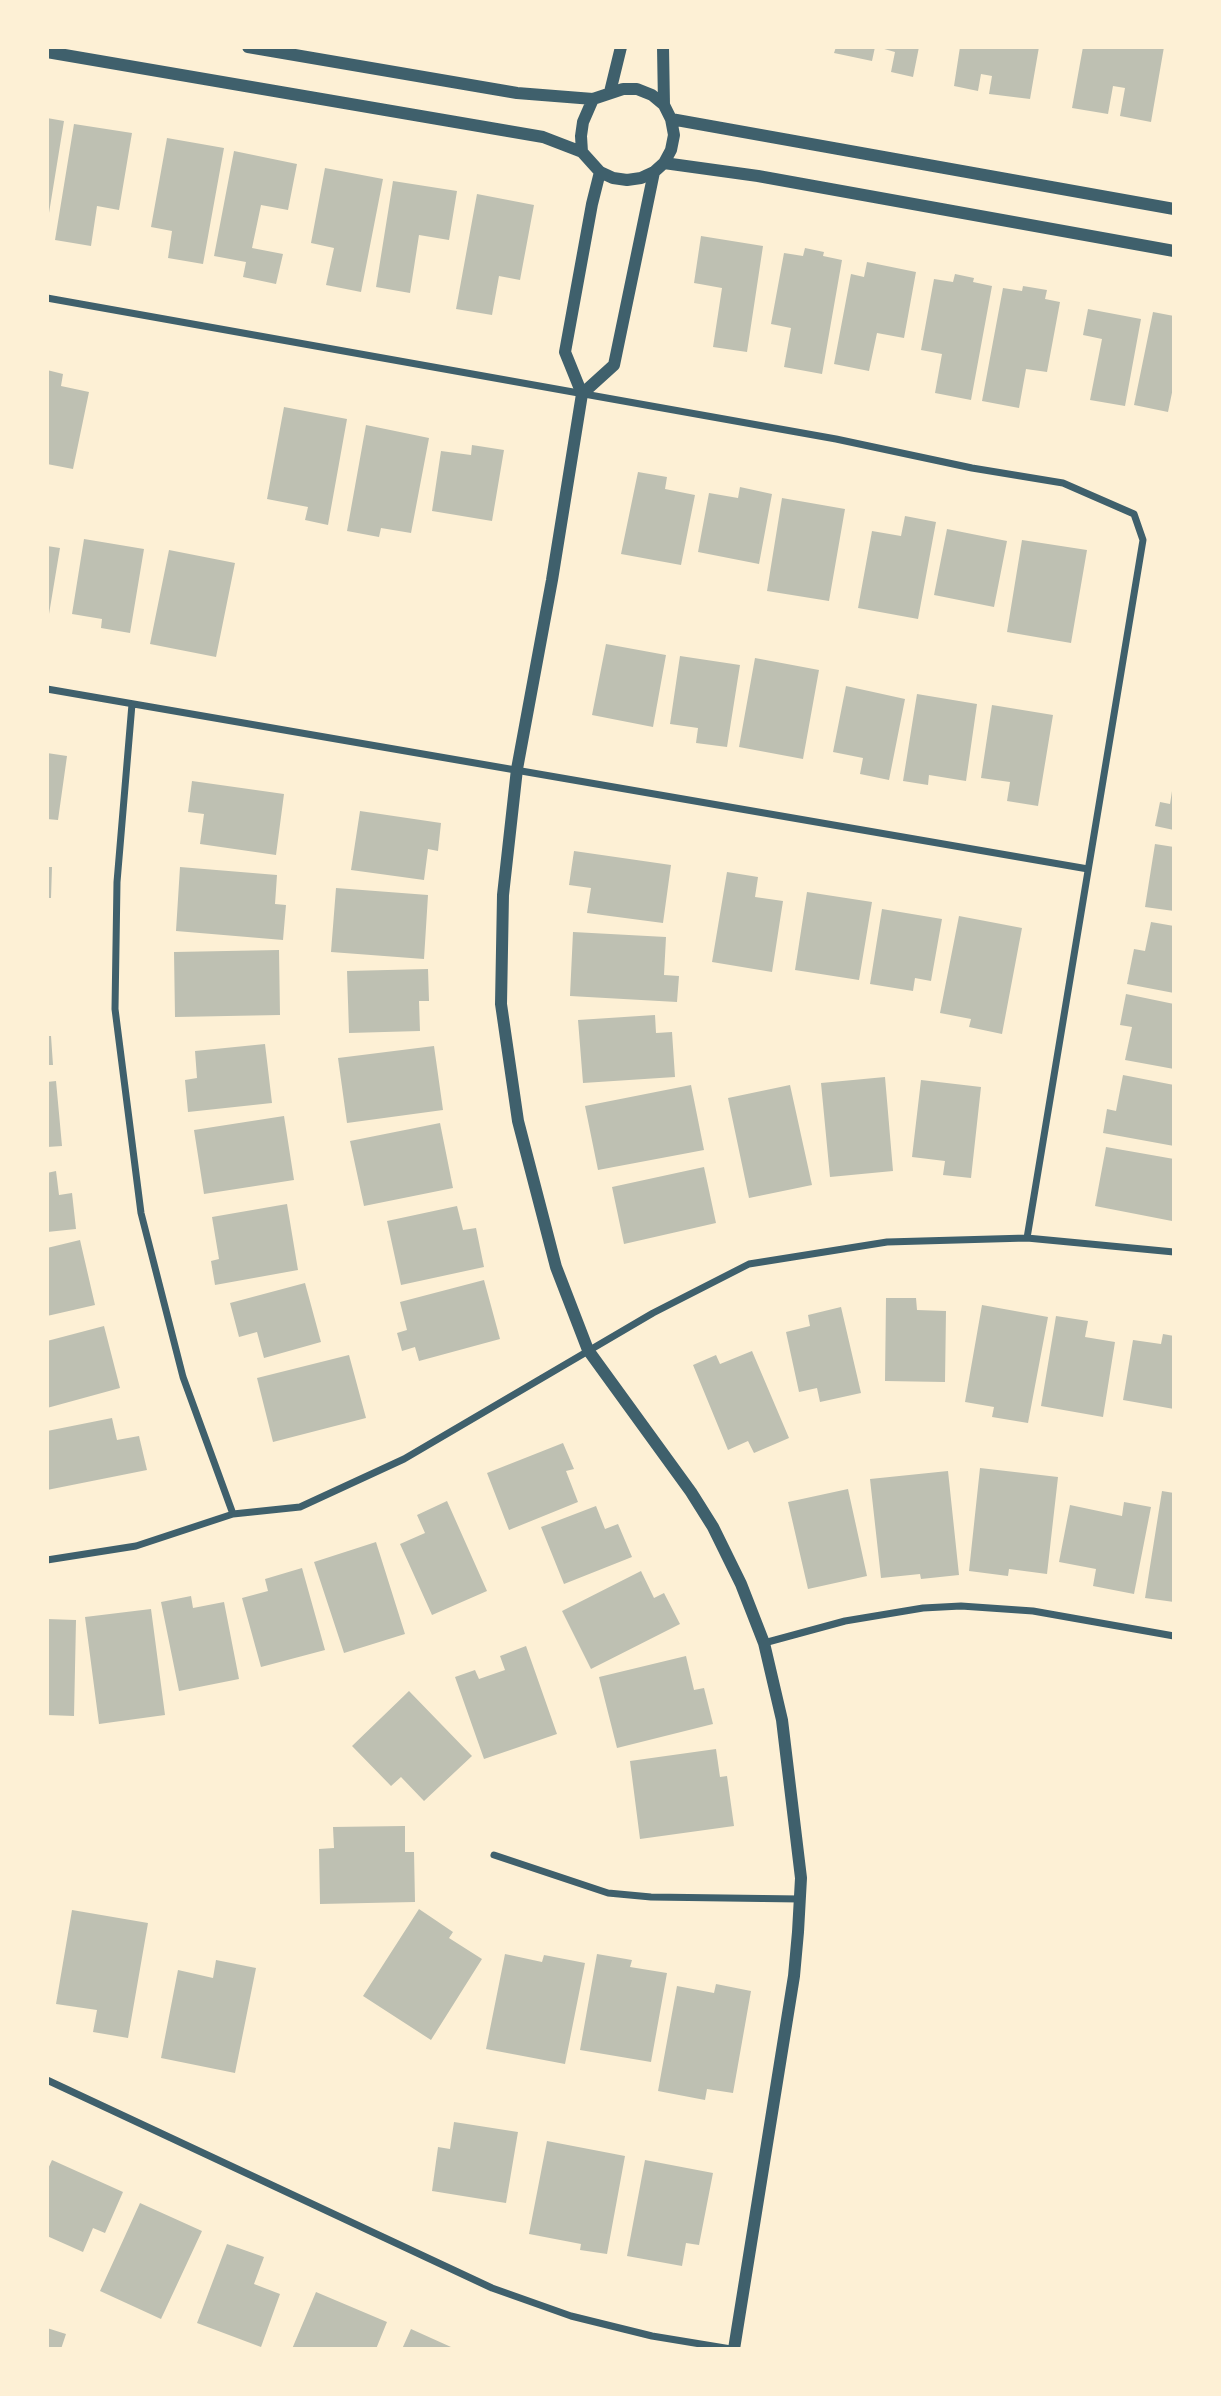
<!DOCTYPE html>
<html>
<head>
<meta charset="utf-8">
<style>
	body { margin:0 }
	#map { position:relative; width:1221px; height:2396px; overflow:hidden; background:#fdf0d5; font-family:"Space Grotesk",sans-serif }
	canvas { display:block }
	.frame { position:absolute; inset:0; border:49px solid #fdf0d5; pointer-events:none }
</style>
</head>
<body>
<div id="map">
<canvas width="1221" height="2396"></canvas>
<div class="frame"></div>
</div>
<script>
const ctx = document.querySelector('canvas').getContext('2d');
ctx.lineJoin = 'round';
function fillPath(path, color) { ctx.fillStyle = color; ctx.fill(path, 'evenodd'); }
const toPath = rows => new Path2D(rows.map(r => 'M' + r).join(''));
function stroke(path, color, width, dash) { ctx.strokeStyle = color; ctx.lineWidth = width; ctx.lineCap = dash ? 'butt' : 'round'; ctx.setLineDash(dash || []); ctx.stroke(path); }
fillPath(toPath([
	[836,47,875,47,872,61,834,53],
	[877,47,919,47,913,77,891,72,895,52],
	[960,47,1039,47,1030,99,989,94,992,76,981,74,978,91,954,86],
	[1083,47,1164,47,1151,122,1120,116,1125,88,1113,86,1108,114,1072,108],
	[47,118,64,121,49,213,47,213],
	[74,124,132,133,119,210,97,206,91,246,55,240],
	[167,138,224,148,203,264,168,258,172,231,151,227],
	[234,151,297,164,288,210,261,205,252,248,283,254,276,284,243,277,246,262,214,256],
	[325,168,383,179,361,292,326,285,334,248,311,243],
	[393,181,457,191,449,240,419,235,410,293,376,287],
	[477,194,534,205,520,280,499,276,492,315,456,309],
	[701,236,763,246,747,352,713,347,722,288,694,283],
	[805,248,824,252,823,256,842,260,822,374,784,367,791,328,771,324,784,253,803,256],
	[867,262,916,272,904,338,877,333,869,371,834,364,851,274,864,277],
	[955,274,974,278,973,282,992,286,971,400,935,393,942,354,921,350,934,279,953,282],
	[1023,286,1047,290,1045,299,1060,302,1047,372,1026,369,1019,408,982,401,1003,288,1022,291],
	[1088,309,1141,319,1125,406,1090,400,1102,339,1083,335],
	[1153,312,1174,316,1174,383,1168,412,1134,405],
	[47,370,63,374,61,386,89,392,73,469,47,464],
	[284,407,347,419,328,525,305,520,308,507,267,499],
	[366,425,429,438,411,533,381,528,379,537,347,531],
	[472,445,504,450,492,521,432,511,441,451,471,455],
	[638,472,667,477,665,489,695,495,681,565,621,554],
	[740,487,772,494,759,564,698,552,709,493,738,498],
	[782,498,845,509,829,601,767,591],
	[905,516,936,522,918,619,858,608,872,531,901,536],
	[947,529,1007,541,994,607,934,595],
	[84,539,144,549,130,633,101,628,102,619,72,614],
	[1022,540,1087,550,1071,643,1007,632],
	[47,546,60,548,49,614,47,614],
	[169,550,235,563,216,657,150,644],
	[606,644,666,655,653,727,592,715],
	[680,656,740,665,727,747,696,743,698,728,670,724],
	[755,658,819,670,803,759,739,747],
	[846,686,905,699,889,780,860,774,863,758,833,752],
	[917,694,977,704,966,781,929,775,928,785,903,781],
	[992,705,1053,715,1038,806,1007,801,1010,782,981,778],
	[47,753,67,756,58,820,47,819],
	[192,781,284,794,276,855,200,844,204,814,188,812],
	[1172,791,1174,830,1155,826,1160,802,1170,804],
	[360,811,441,823,438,851,428,849,424,880,351,870],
	[1155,844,1174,847,1174,911,1145,907],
	[574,851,671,865,663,923,587,913,591,888,569,885],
	[47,867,52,867,51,898,47,898],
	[180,867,277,875,275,904,286,905,283,940,176,931],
	[727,872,758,877,755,897,783,901,772,972,712,962],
	[336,888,428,895,424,959,331,952],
	[807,892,872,902,859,980,795,970],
	[882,909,942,919,931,981,915,978,913,991,870,984],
	[959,916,1022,928,1002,1034,969,1027,971,1019,940,1013],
	[1151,922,1174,926,1174,993,1127,984,1134,949,1145,951],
	[573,932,666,937,664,975,679,976,677,1002,570,996],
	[279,950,280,1015,175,1017,174,952],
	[428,969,429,1001,419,1001,420,1031,349,1033,347,971],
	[1126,994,1174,1004,1174,1069,1125,1060,1132,1027,1120,1025],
	[655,1015,656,1033,672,1032,675,1077,583,1083,578,1020],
	[47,1036,51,1036,53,1065,47,1065],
	[265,1044,272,1103,188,1112,185,1080,197,1078,195,1051],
	[434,1046,443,1110,347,1123,338,1058],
	[1123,1075,1174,1085,1174,1146,1103,1133,1107,1109,1116,1111],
	[885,1077,893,1171,830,1177,821,1083],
	[921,1080,981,1087,971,1178,943,1175,945,1161,912,1157],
	[56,1081,62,1146,47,1147,47,1082],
	[691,1085,704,1150,598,1170,585,1106],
	[790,1085,812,1185,749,1198,728,1098],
	[284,1116,294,1180,204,1194,194,1130],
	[440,1123,453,1188,364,1206,350,1141],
	[1106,1147,1174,1159,1172,1221,1095,1206],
	[704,1167,716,1223,624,1244,612,1187],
	[56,1171,59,1195,72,1193,76,1229,47,1232,47,1173],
	[287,1204,298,1270,215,1285,211,1261,219,1259,212,1217],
	[457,1206,463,1230,476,1228,484,1267,401,1285,387,1221],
	[80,1240,95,1305,47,1316,47,1248],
	[484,1280,500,1339,419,1361,415,1347,402,1351,397,1333,407,1330,400,1302],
	[305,1283,321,1342,264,1358,257,1332,239,1337,230,1303],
	[886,1298,916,1298,917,1310,946,1311,945,1382,885,1381],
	[982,1305,1048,1317,1028,1423,992,1417,994,1407,965,1402],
	[841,1307,861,1393,820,1402,817,1388,799,1392,786,1332,810,1326,808,1315],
	[1056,1316,1088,1321,1085,1337,1115,1342,1103,1417,1041,1406],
	[104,1326,120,1388,47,1408,47,1341],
	[1163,1334,1174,1336,1174,1409,1123,1400,1133,1340,1161,1344],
	[752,1351,789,1438,754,1453,748,1441,728,1450,693,1365,716,1355,720,1364],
	[349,1355,366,1418,273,1442,257,1378],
	[112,1418,117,1440,139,1436,147,1470,47,1490,47,1431],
	[563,1443,574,1469,566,1471,578,1502,509,1530,487,1473],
	[980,1468,1058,1477,1047,1574,1009,1569,1008,1576,969,1571],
	[948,1471,959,1575,921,1579,920,1574,881,1578,870,1479],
	[848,1489,867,1576,808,1589,788,1502],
	[1162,1491,1174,1493,1174,1602,1145,1598],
	[447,1501,487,1591,432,1615,400,1544,425,1533,417,1515],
	[1124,1502,1151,1507,1134,1594,1093,1586,1096,1569,1059,1562,1070,1505,1122,1516],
	[596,1506,605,1529,618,1524,632,1557,564,1584,541,1527],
	[376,1542,405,1634,344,1653,314,1562],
	[302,1568,325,1650,261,1667,242,1598,268,1591,265,1579],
	[641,1571,654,1598,664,1593,680,1624,591,1669,562,1611],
	[191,1596,193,1608,224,1602,239,1679,179,1691,161,1602],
	[151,1609,165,1715,99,1724,85,1617],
	[47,1619,76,1620,74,1716,47,1715],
	[526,1646,557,1734,484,1759,455,1677,475,1670,479,1679,505,1670,500,1656],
	[686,1656,694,1690,704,1688,713,1724,617,1748,599,1677],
	[409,1691,472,1756,424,1801,401,1777,391,1786,352,1746],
	[716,1749,720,1777,727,1776,734,1826,640,1839,630,1761],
	[405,1826,405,1852,414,1852,415,1902,320,1904,319,1849,334,1848,333,1827],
	[419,1909,453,1932,449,1938,482,1959,431,2040,363,1996],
	[72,1910,148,1923,128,2038,93,2032,97,2010,56,2004],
	[505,1954,542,1962,544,1955,585,1963,565,2064,486,2049],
	[597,1954,632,1960,630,1967,667,1973,651,2062,580,2050],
	[216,1960,256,1968,235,2073,161,2058,178,1970,213,1978],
	[716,1984,751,1991,733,2093,707,2089,705,2100,658,2091,677,1986,714,1993],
	[454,2122,518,2132,506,2203,432,2191,438,2147,450,2149],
	[547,2141,625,2156,607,2254,580,2250,581,2244,529,2234],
	[52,2160,123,2192,105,2233,93,2228,83,2252,47,2236,47,2171],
	[645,2160,713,2173,699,2245,686,2243,682,2266,627,2256],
	[140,2203,202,2231,161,2319,100,2291],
	[227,2244,264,2257,254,2284,280,2294,261,2347,197,2323],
	[316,2292,387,2322,376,2349,292,2349],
	[47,2328,66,2334,61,2349,47,2349],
	[411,2329,451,2347,451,2349,402,2349]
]), '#bec0b2');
stroke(toPath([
	[47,298,836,439,972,468,1063,483,1134,514,1143,540,1027,1238],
	[47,689,1088,869],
	[132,704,117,882,115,1009,141,1213,183,1377,233,1514],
	[47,1560,136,1546,233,1514,300,1507,404,1459,653,1313,749,1264,887,1242,1027,1238,1174,1252],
	[764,1643,845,1621,923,1608,961,1606,1033,1611,1174,1636],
	[494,1855,608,1893,651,1897,800,1899],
	[47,2080,492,2288,571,2316,652,2336,731,2349]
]), '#3f606c', 7);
stroke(toPath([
	[248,47,517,93,593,99],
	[663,47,664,105],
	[47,52,543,137,582,152],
	[623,89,637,89,652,95,664,105,671,119,674,135,671,150,664,163,654,172,641,178,627,180,613,178,600,172,582,152,581,136,583,122,593,99,623,89],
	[610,92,621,47],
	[671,119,1174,209],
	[664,163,758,176,1174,251],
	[600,172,592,204,565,352,582,394,552,580,517,769,503,895,501,1004,518,1121,556,1267,588,1350,691,1492,713,1527,741,1584,764,1643,782,1720,801,1878,798,1932,794,1976,734,2349],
	[582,394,614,365,654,172]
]), '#3f606c', 12);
</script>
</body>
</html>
